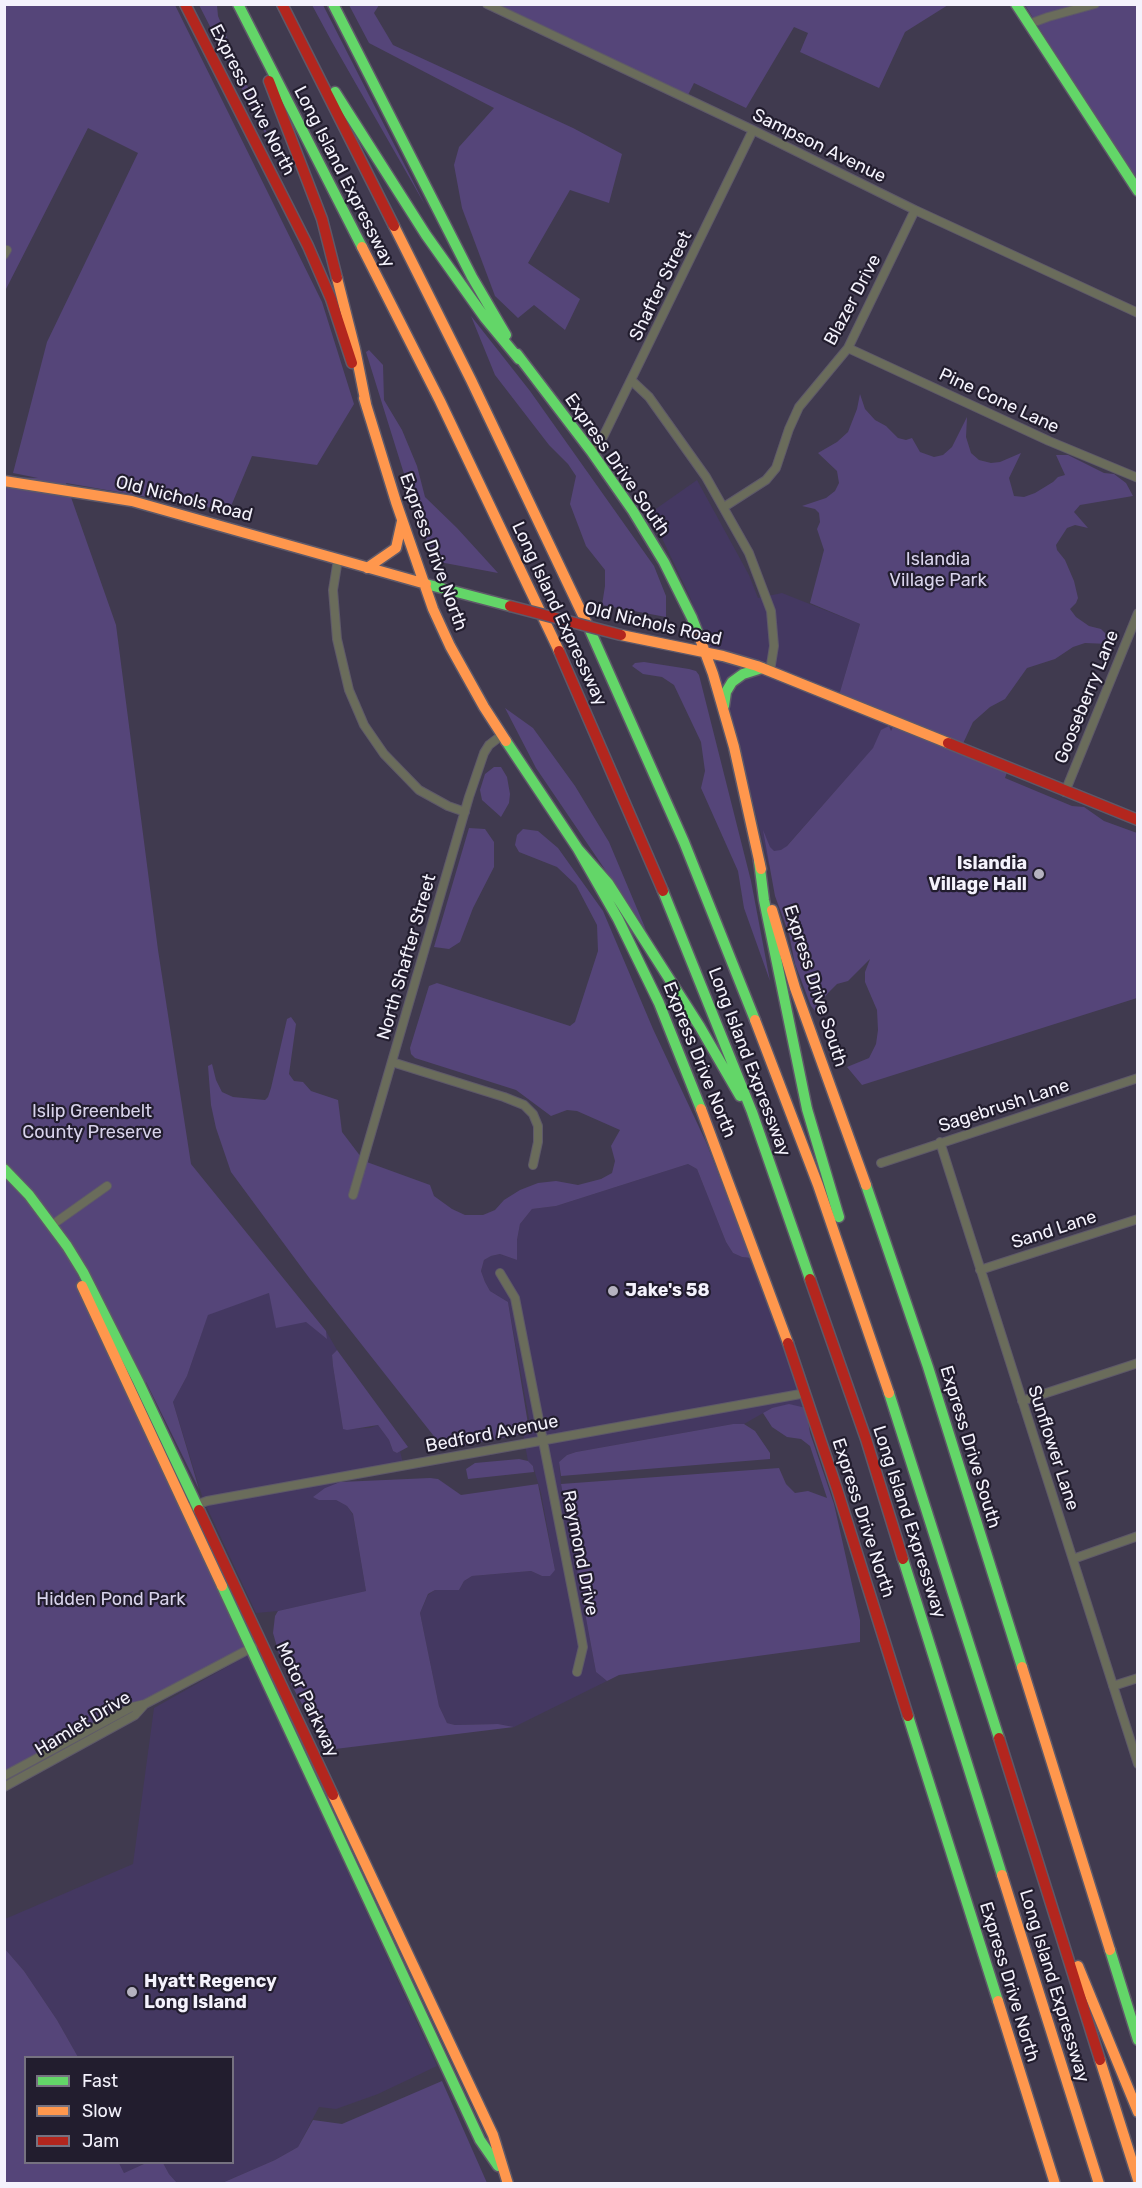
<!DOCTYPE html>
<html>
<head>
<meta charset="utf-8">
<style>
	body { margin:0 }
	#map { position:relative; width:1142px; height:2188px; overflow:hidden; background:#403a4f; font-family:Rubik,sans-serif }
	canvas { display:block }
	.frame { position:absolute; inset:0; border:6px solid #f4f2fc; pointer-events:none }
	.legend { position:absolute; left:24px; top:2056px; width:210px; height:108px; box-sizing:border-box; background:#221d2e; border:2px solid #767280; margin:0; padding:8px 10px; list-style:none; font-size:18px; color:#f4f2fc }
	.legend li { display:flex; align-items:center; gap:12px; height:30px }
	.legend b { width:30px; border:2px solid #767280 }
</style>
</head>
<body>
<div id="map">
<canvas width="1142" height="2188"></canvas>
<div class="frame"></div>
<ul class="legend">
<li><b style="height:8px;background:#63d668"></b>Fast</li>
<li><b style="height:8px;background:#ff974d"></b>Slow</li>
<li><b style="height:8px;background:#b3261e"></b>Jam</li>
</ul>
</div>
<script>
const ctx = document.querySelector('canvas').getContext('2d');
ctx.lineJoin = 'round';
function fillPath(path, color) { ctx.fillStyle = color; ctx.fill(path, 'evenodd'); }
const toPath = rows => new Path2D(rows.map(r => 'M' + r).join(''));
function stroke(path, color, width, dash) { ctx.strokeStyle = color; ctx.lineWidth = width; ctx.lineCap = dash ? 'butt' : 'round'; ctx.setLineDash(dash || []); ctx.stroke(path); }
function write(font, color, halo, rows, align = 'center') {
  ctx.font = font + ' Rubik,sans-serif'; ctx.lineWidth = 4.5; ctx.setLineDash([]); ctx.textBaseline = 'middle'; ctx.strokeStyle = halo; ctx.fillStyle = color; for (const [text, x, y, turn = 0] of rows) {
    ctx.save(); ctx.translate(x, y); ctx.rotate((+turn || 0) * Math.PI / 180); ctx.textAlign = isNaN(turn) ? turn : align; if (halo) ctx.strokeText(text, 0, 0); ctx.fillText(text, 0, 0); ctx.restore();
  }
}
fillPath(toPath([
	[697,480,749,575,758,598,782,593,860,624,837,702,894,725,879,765,876,745,769,866,730,711,690,597,650,513],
	[688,1164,697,1169,726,1242,733,1253,742,1257,751,1258,806,1408,772,1408,744,1424,733,1424,576,1452,567,1455,559,1462,561,1484,596,1672,607,1681,514,1727,498,1724,455,1725,447,1723,439,1706,420,1613,428,1595,435,1590,459,1590,464,1581,472,1576,531,1571,542,1576,555,1570,541,1493,533,1466,528,1461,523,1434,529,1430,530,1424,508,1302,490,1291,485,1282,481,1271,484,1260,491,1256,500,1254,517,1260,517,1240,520,1224,532,1209,556,1206],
	[269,1293,327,1338,326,1331,337,1350,332,1355,333,1366,343,1429,370,1428,378,1425,389,1440,393,1451,397,1453,400,1451,403,1463,342,1474,340,1482,325,1488,319,1500,336,1500,347,1506,353,1515,366,1591,278,1611,256,1613,203,1499,173,1402,187,1376,208,1314],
	[248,1655,437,2066,378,2094,336,2109,319,2107,298,2147,275,2160,222,2183,177,2183,169,2174,163,2163,232,2162,232,2058,78,2057,57,2020,24,1971,5,1949,5,1919,133,1864,154,1708],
	[119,2163,146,2163,124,2173]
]), '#443861');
fillPath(toPath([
	[4,5,175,5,322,302,354,404,317,465,252,456,229,511,66,483,116,625,158,950,191,1164,326,1331,327,1339,306,1322,276,1328,269,1293,208,1315,187,1376,173,1402,199,1489,146,1382,144,1393,72,1263,134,1400,251,1648,5,1776,4,518,6,512,5,477,38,478,13,473,47,342,138,153,88,128,5,291],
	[199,5,217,5,218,16,278,159],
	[312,5,323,5,425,205,332,42],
	[349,5,379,5,374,13,393,45,573,128,622,154,609,203,570,190,528,263,580,299,565,330,534,305,518,318,495,296,462,208,454,165,459,147,494,108,369,43],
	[484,5,948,5,905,32,879,88,800,52,808,33,794,27,746,108,694,83,685,101],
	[1025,5,1137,5,1137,187,1117,153],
	[471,316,530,391,654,566,666,596,666,617,602,605,605,586,605,570,586,546,570,504,576,476,568,464,549,445,495,375],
	[369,350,383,365,384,400,402,430,417,466,425,497,457,528,498,573,434,561,410,493,366,352],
	[860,394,865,409,875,420,886,426,898,438,906,440,912,438,920,452,934,457,943,455,952,447,967,417,966,437,971,453,979,460,991,463,1000,462,1021,453,1009,478,1014,496,1024,497,1035,493,1053,482,1058,477,1065,475,1056,455,1068,455,1104,473,1114,474,1126,483,1133,496,1080,505,1074,512,1088,528,1075,525,1067,528,1056,545,1057,550,1065,560,1074,581,1078,598,1076,603,1070,609,1076,617,1089,626,1101,629,1106,634,1109,644,1085,643,1073,647,1055,659,1027,668,1005,699,990,707,973,722,960,750,1008,769,1005,778,1072,806,1084,807,1104,821,1137,833,1137,998,862,1085,847,1067,869,1058,876,1044,878,1030,877,1010,865,982,865,972,870,959,848,981,837,984,829,992,818,1005,816,1012,811,1006,795,964,789,934,775,896,763,830,770,847,774,851,781,850,787,846,873,748,881,730,889,726,891,731,894,725,837,702,860,624,810,603,824,550,817,529,820,522,819,513,815,509,802,506,826,498,835,491,839,483,837,471,818,453,837,442,848,432,857,409],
	[644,662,689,669,696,671,699,675,751,881,770,981,744,908,738,871,701,788,705,771,701,742,674,685,662,677,643,674,632,666,635,663],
	[505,708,533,728,575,786,609,842,646,930,536,768],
	[494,767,501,767,507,777,510,794,509,803,501,817,482,800,480,790,485,774],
	[469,828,485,829,494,842,494,867,473,908,460,942,449,949,434,947],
	[523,829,538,831,558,848,603,911,653,1029,706,1142,751,1258,742,1257,733,1253,726,1242,697,1169,688,1164,556,1206,532,1209,520,1224,517,1240,517,1260,500,1254,491,1256,484,1260,481,1271,485,1282,490,1291,508,1302,529,1430,523,1434,444,1449,310,1279,231,1172,216,1128,211,1105,208,1066,212,1064,216,1080,222,1092,233,1097,265,1100,268,1097,271,1088,287,1019,291,1017,296,1024,289,1074,294,1081,303,1082,311,1091,338,1100,342,1132,364,1161,430,1185,434,1196,452,1209,465,1215,483,1215,495,1210,504,1200,520,1190,538,1183,556,1181,578,1185,601,1179,612,1173,615,1161,611,1146,620,1130,577,1111,567,1110,551,1116,516,1090,415,1058,411,1054,410,1048,429,986,437,983,570,1026,575,1022,598,951,597,925,576,885,557,867,519,852,515,845,517,835],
	[337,1350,408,1447,397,1453,393,1451,389,1440,378,1425,347,1430,343,1429,333,1366,332,1355],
	[789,1404,806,1408,810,1433,834,1504,860,1620,860,1642,619,1675,607,1681,596,1672,561,1484,779,1468,786,1484,795,1493,808,1491,827,1498,810,1446,801,1439,787,1437,772,1427,763,1413,772,1408],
	[733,1424,744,1424,755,1431,770,1453,770,1459,561,1476,559,1462,567,1455,576,1452],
	[519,1459,528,1461,533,1466,534,1472,468,1479,466,1469,475,1463],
	[430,1478,438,1479,461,1495,538,1484,555,1570,550,1576,542,1576,531,1571,472,1576,464,1581,459,1590,435,1590,428,1594,420,1613,439,1706,447,1723,455,1725,498,1724,514,1727,327,1750,291,1684,289,1666,279,1654,273,1633,275,1616,278,1611,366,1591,353,1514,347,1506,336,1500,319,1500,313,1497,325,1488,340,1482],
	[5,1949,24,1971,57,2020,78,2057,26,2058,26,2162,119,2163,124,2173,146,2163,163,2163,169,2174,177,2183,5,2183],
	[442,2081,487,2183,222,2183,275,2160,298,2147,313,2120,342,2124]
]), '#554579');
const street = toPath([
	[487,4,753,130,915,210,1138,313],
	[1029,24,1048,17,1095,4],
	[4,255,7,250],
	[848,348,1049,441,1138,478],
	[631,380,649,397,706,477,749,553,771,611,774,646,770,671],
	[591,451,603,437,753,130],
	[724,507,766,480,776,468,789,429,799,407,848,348,915,210],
	[338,559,333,590,337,639,349,690,364,725,384,754,419,790,448,806,465,812],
	[1065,792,1138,613],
	[392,1062,504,1097,524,1105,533,1114,538,1126,538,1142,533,1165],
	[940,1142,1138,1764],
	[881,1163,1138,1078],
	[353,1195,469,797,484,753,489,745,502,735],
	[52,1225,107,1186],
	[980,1270,1138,1219],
	[500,1273,515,1298,580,1630,583,1647,577,1672],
	[1022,1401,1138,1363],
	[185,1509,207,1501,806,1393],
	[1073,1559,1138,1536],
	[1113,1686,1138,1678],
	[4,1776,132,1707,145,1704,253,1647],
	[4,1787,135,1715,144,1705]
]);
const fast = toPath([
	[238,4,362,247],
	[333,4,472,277,506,335],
	[1016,4,1138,191],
	[335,92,426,235,485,318,519,359],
	[517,354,591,451,633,511,664,562,692,618,699,636],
	[426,584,510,606],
	[589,628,684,842,755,1020],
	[724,706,726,692,732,682,743,674,762,668],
	[506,741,578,849,618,919,659,1003,701,1109],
	[578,849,608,883,700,1027,740,1096],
	[759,861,764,900,807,1109,839,1217],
	[663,891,752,1112,810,1279],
	[4,1169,29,1195,67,1246,83,1272,138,1381,199,1510],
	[866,1185,928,1367,1022,1667],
	[889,1393,999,1738],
	[903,1559,1002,1875],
	[222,1586,480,2140,498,2166],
	[908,1716,998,2001],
	[1110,1950,1138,2040]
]);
const slow = toPath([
	[394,226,471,380,589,628],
	[362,247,440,401,559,651],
	[337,278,355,349,366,404],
	[364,398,396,502,433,609,450,646,484,707,506,741],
	[4,481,132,501,426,584],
	[367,568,396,548,402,521],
	[621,635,723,656,757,666,948,743],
	[699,636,713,674,734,747,761,869],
	[772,910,795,988,866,1185],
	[755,1020,818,1185,889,1393],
	[701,1109,788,1343],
	[82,1286,222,1586],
	[1022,1667,1110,1950],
	[333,1795,493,2135,508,2184],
	[1002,1875,1099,2184],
	[1078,1966,1138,2112],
	[998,2001,1055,2184],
	[1100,2060,1138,2180]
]);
const jam = toPath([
	[185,4,308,246,331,299,352,363],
	[282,4,394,226],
	[269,81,322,219,337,278],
	[559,651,663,891],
	[948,743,1138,820],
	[810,1279,866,1439,903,1559],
	[788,1343,837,1489,908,1716],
	[199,1510,333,1795],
	[999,1738,1100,2060]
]);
stroke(street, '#5e5969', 10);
stroke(fast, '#5e5969', 13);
stroke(slow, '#5e5969', 13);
stroke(jam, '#5e5969', 13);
stroke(street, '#6a6c5b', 8);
stroke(fast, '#63d668', 10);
stroke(slow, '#ff974d', 10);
stroke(jam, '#b3261e', 10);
const jamBridge = toPath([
	[510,606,621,635]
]);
stroke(jamBridge, '#5e5969', 13, []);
stroke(jamBridge, '#b3261e', 10);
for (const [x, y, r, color] of [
	[1039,874,6,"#b5b2bf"],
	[613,1291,6,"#b5b2bf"],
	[132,1992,6,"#b5b2bf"]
]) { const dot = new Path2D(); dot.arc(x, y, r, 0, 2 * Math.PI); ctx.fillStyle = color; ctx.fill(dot); stroke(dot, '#221d2e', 2); }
write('18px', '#f4f2fc', '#221d2e', [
	["Express Drive North",252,100,63],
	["Sampson Avenue",819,146,26],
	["Long Island Expressway",344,177,63],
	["Shafter Street",661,286,-64],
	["Blazer Drive",853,300,-62],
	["Pine Cone Lane",999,401,25],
	["Express Drive South",617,465,55],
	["Old Nichols Road",184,499,14],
	["Express Drive North",433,552,70],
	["Long Island Expressway",559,614,65],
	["Old Nichols Road",653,624,13],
	["Gooseberry Lane",1087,697,-68],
	["North Shafter Street",407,957,-74],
	["Express Drive South",815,986,72],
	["Express Drive North",699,1060,68],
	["Long Island Expressway",749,1062,69],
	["Sagebrush Lane",1004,1106,-18],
	["Sand Lane",1054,1230,-18],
	["Bedford Avenue",492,1434,-11],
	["Express Drive South",970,1447,73],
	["Sunflower Lane",1053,1448,72],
	["Express Drive North",863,1518,72],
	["Long Island Expressway",909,1522,72],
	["Raymond Drive",580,1553,79],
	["Motor Parkway",307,1700,65],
	["Hamlet Drive",83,1724,-31],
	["Express Drive North",1009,1982,73],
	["Long Island Expressway",1054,1986,73]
]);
write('18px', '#d8d3eb', '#221d2e', [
	["Islandia",938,560],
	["Village Park",938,581],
	["Islip Greenbelt",92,1112],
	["County Preserve",92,1133],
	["Hidden Pond Park",111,1600]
]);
write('bold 18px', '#f4f2fc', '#221d2e', [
	["Islandia",1027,864,"right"],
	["Village Hall",1027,885,"right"],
	["Jake's 58",625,1291],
	["Hyatt Regency",144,1982],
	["Long Island",144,2003]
], 'left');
</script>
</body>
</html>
